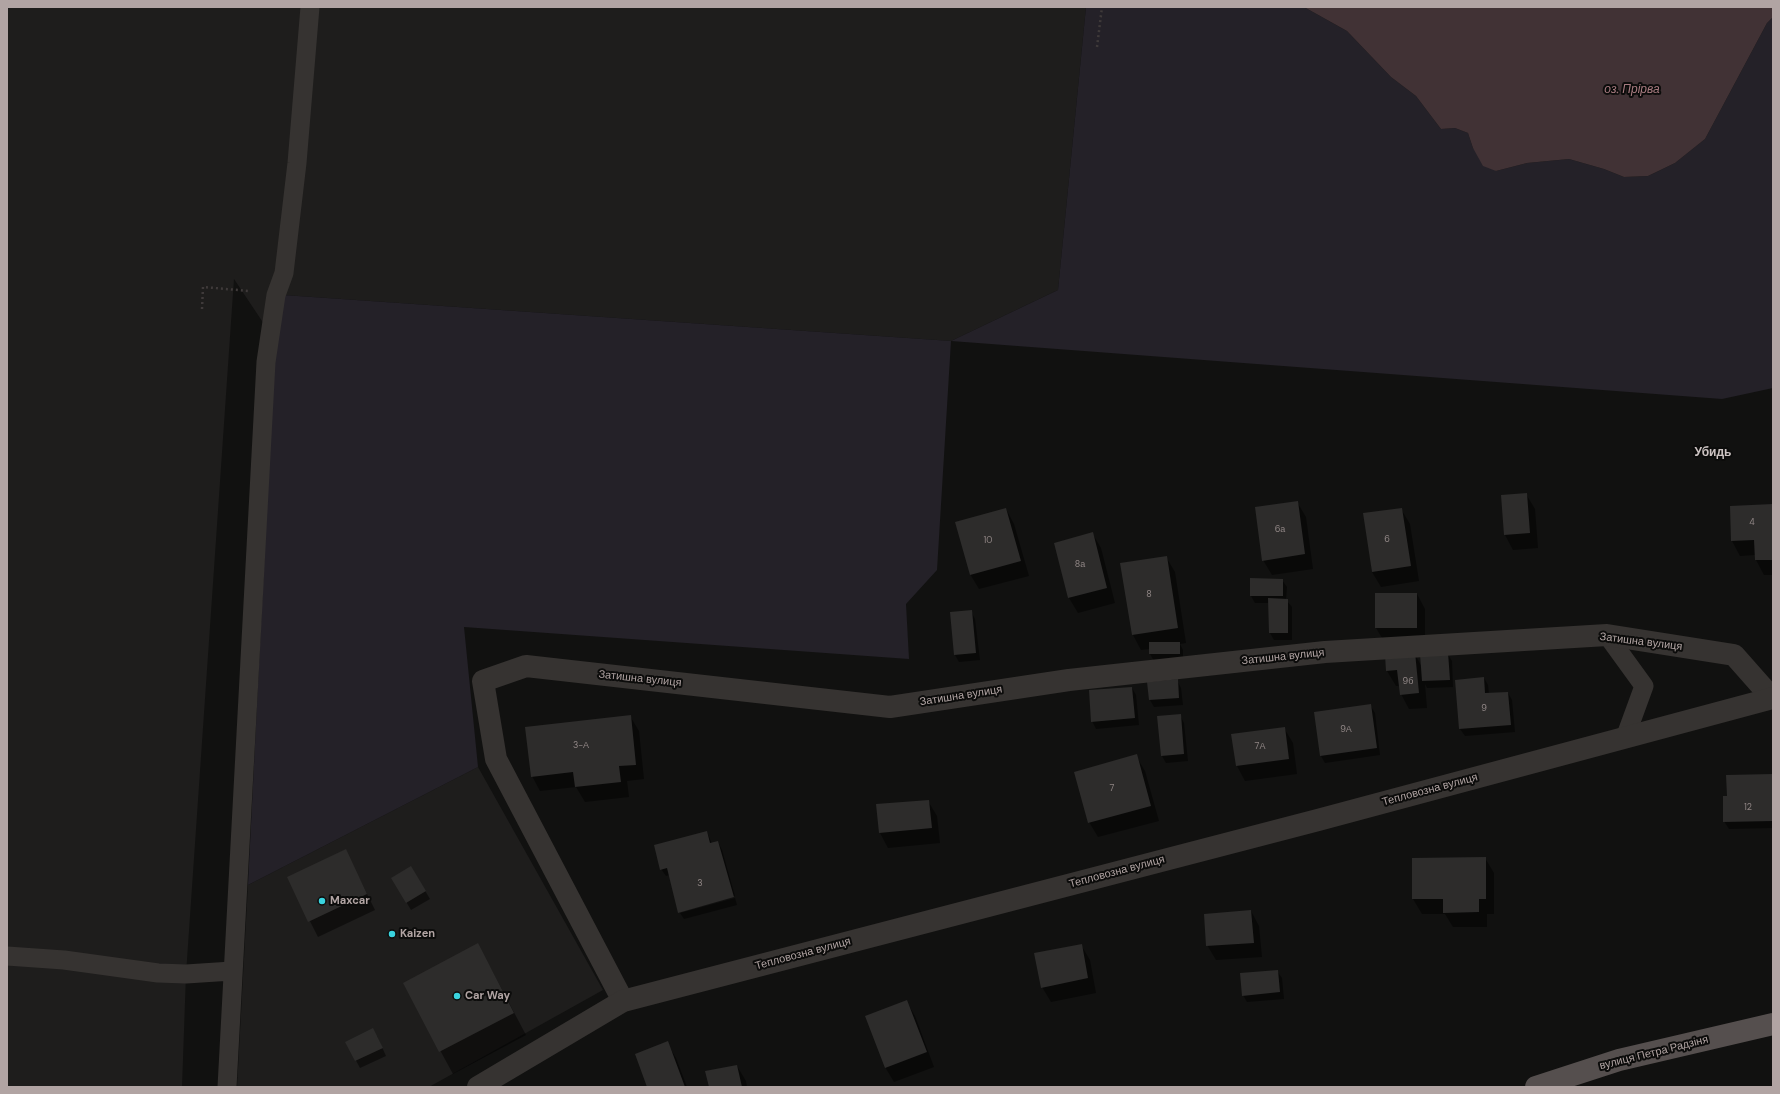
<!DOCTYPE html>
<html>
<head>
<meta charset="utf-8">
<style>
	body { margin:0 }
	#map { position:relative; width:1780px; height:1094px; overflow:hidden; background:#111110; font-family:"DM Sans",sans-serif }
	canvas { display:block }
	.frame { position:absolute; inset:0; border:8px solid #b1a4a3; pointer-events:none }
</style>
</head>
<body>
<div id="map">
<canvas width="1780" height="1094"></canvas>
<div class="frame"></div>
</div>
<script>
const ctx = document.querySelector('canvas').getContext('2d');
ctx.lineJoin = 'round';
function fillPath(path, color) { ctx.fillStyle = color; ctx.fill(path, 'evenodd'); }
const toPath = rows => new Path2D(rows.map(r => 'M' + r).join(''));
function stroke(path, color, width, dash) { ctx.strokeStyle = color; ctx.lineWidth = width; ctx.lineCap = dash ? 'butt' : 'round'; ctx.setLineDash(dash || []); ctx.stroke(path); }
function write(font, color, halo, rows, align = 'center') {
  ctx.font = font + ' "DM Sans",sans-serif'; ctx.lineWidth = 4; ctx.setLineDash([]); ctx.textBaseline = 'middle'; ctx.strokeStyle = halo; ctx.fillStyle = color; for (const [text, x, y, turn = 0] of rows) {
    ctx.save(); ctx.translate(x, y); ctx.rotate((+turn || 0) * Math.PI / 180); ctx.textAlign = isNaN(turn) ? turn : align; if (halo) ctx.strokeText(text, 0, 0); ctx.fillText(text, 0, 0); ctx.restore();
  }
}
fillPath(toPath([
	[7,7,1086,7,1058,290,951,341,283,295,266,327,234,279,186,974,182,1087,7,1087],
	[478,767,603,990,429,1087,237,1087,248,885]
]), '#1e1d1c');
fillPath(toPath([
	[1086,7,1304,7,1347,31,1391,77,1416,96,1441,129,1455,128,1468,133,1473,148,1496,171,1527,163,1569,159,1604,169,1624,177,1648,176,1675,163,1705,139,1767,23,1773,17,1773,388,1722,399,951,341,937,570,906,604,909,659,464,627,478,767,248,885,274,363,283,295,951,341,1058,290]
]), '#242128');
fillPath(toPath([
	[1304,7,1773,7,1773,17,1767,23,1705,139,1675,163,1648,176,1624,177,1604,169,1569,159,1527,163,1496,171,1483,166,1473,148,1468,133,1455,128,1441,129,1416,96,1391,77,1347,31]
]), '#413235');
fillPath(toPath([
	[1526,494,1535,509,1538,548,1513,550,1505,535,1502,496],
	[1297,502,1306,517,1313,569,1272,575,1263,560],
	[1773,505,1773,575,1764,575,1756,560,1755,555,1740,556,1732,541],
	[1006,509,1014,524,1029,576,979,589,970,574],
	[1401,509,1410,524,1419,581,1381,587,1372,572,1364,514],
	[1092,533,1101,548,1115,603,1078,613,1069,598,1055,543],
	[1166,557,1175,572,1186,643,1180,644,1183,650,1183,661,1154,661,1150,654,1150,649,1141,650,1133,635,1122,563],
	[1282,580,1287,587,1286,600,1292,607,1292,640,1274,640,1270,633,1269,603,1255,603,1251,596],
	[1417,594,1425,609,1425,643,1385,643,1376,628],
	[971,611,975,619,980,660,959,662,955,655,951,613],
	[1414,653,1422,667,1447,653,1452,661,1453,687,1427,688,1425,684,1427,708,1409,709,1401,694,1400,686,1396,686,1387,671,1386,656],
	[1484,678,1488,685,1489,694,1508,693,1512,700,1515,732,1465,736,1460,729],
	[1177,680,1181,688,1183,705,1154,707,1150,700],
	[1132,688,1136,695,1139,725,1096,729,1092,721],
	[1370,705,1375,713,1380,755,1325,763,1321,756],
	[1180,715,1184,723,1188,761,1166,763,1162,756],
	[630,716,639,731,644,779,627,781,629,797,585,802,576,787,540,791,532,776],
	[1284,728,1293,743,1297,774,1245,781,1237,766],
	[1136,756,1145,771,1159,821,1098,837,1089,822],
	[1773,775,1773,828,1729,829,1724,821],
	[928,801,937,816,940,843,888,848,880,833],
	[707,832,712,844,718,842,722,850,735,896,680,911,680,913,670,875,666,876,661,869],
	[345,850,375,910,318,937,288,878],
	[1485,858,1494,873,1494,914,1487,914,1487,927,1453,927,1445,914,1422,914,1413,899],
	[411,867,430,899,411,910,392,878],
	[735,898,737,905,684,919,680,913],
	[1251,911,1259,926,1262,957,1216,960,1207,945],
	[1081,945,1090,960,1096,993,1051,1002,1042,987],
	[490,967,526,1035,453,1074,404,984],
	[1277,971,1282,978,1284,999,1247,1002,1243,995],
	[906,1001,915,1016,934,1067,894,1082,885,1067],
	[377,1036,386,1056,360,1068,346,1042],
	[667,1043,676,1058,687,1087,648,1087],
	[737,1066,746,1081,747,1087,710,1087]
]), '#0007');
fillPath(toPath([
	[1527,493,1530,533,1504,535,1501,495],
	[1298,501,1305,554,1262,561,1255,507],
	[1773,504,1773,560,1755,560,1754,540,1731,541,1730,506],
	[1006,508,1021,561,970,575,955,522],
	[1402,508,1411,566,1372,572,1363,513],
	[1093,532,1107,588,1068,598,1054,543],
	[1167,556,1178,628,1132,635,1120,563],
	[1250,578,1283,579,1283,596,1250,596],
	[1375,593,1417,593,1417,628,1375,628],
	[1268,598,1288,599,1288,633,1269,633],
	[972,610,976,653,954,655,950,612],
	[1149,642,1180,642,1180,654,1149,654],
	[1415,652,1419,693,1400,695,1397,670,1386,671,1385,655],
	[1448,652,1450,680,1422,681,1420,654],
	[1484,677,1485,693,1508,692,1511,725,1459,729,1455,680],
	[1178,679,1179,698,1149,700,1147,682],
	[1132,687,1135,718,1091,722,1089,690],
	[1371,704,1377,748,1320,756,1314,712],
	[1181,714,1184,754,1161,756,1157,716],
	[631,715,636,765,619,766,621,782,575,787,573,772,531,777,525,727],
	[1285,727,1289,759,1236,766,1231,734],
	[1137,754,1151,806,1088,823,1074,772],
	[1773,774,1773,821,1723,822,1723,796,1727,796,1726,775],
	[929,800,932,828,879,833,876,804],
	[707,831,710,843,718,841,734,897,678,913,667,868,660,870,654,845],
	[346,849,367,894,308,922,287,877],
	[1486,857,1486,899,1479,899,1479,912,1443,913,1443,899,1412,899,1412,858],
	[411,866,426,891,406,903,391,878],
	[1251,910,1254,943,1206,946,1204,914],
	[478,943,514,1013,439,1052,403,983],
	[1082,944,1088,978,1041,988,1034,953],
	[1278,970,1280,992,1242,996,1240,973],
	[907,1000,927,1052,885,1068,865,1016],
	[373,1028,383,1048,355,1061,345,1042],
	[668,1041,685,1087,647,1087,635,1054],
	[737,1065,742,1087,709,1087,705,1071]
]), '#2d2c2b');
stroke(toPath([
	[1097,47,1102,7],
	[202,309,203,287,249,291]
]), '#3f3a3a', 2.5, [2, 3]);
stroke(toPath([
	[1607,635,1644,686,1625,738],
	[7,956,64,960,158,973,186,974,232,971],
	[227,1087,266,362,276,295,284,273,297,163,310,7]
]), '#363331', 19);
stroke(toPath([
	[623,1001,496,759,483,681,526,666,890,707,1069,680,1325,652,1607,635,1734,655,1772,698]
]), '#363331', 22);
stroke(toPath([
	[478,1087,623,1001,1318,820,1773,698]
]), '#363331', 22);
stroke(toPath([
	[1536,1087,1619,1060,1773,1024]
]), '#554f4e', 22);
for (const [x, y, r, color] of [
	[322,901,4,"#3ad4df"],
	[392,934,4,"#3ad4df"],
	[457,996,4,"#3ad4df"]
]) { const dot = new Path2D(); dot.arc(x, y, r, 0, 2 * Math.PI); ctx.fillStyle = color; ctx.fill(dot); stroke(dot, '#0c0c0b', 1.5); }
write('9px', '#908685', null, [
	["4",1752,523],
	["6а",1280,530],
	["6",1387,540],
	["10",988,541],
	["8а",1080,565],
	["8",1149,595],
	["9б",1408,682],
	["9",1484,709],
	["9А",1346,730],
	["3-А",581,746],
	["7А",1260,747],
	["7",1112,789],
	["12",1748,808],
	["3",700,884]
]);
write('11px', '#b1a4a3', '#0c0c0b', [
	["Затишна вулиця",1641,642,7],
	["Затишна вулиця",1283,657,-6],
	["Затишна вулиця",640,679,6],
	["Затишна вулиця",961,696,-9],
	["Тепловозна вулиця",1430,790,-15],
	["Тепловозна вулиця",1117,872,-15],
	["Тепловозна вулиця",803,954,-15],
	["вулиця Петра Радзіня",1654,1053,-14]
]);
write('bold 11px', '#b1a4a3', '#0c0c0b', [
	["Maxcar",330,901],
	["Kaizen",400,934],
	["Car Way",465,996]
], 'left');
write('italic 12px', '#a97c82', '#0c0c0b', [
	["оз. Прірва",1632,90]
]);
write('bold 12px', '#cdc4c3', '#0c0c0b', [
	["Убидь",1713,453]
]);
</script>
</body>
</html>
